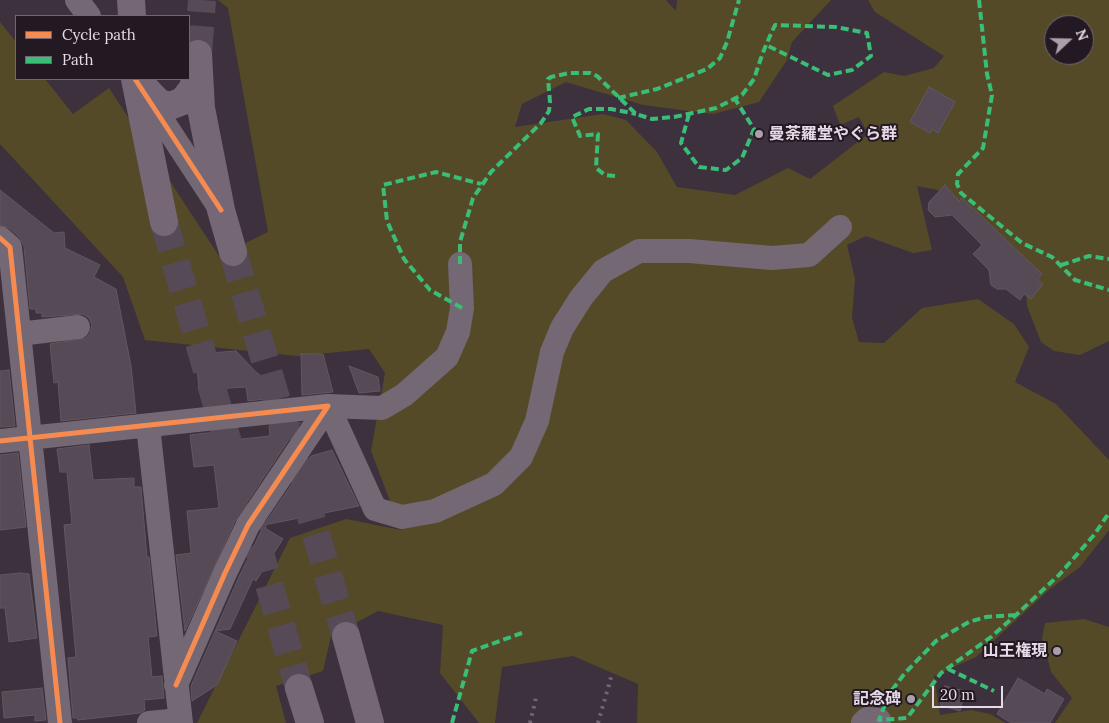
<!DOCTYPE html>
<html>
<head>
<meta charset="utf-8">
<style>
	body { margin:0 }
	#map { position:relative; width:1109px; height:723px; overflow:hidden; background:#3c313d; font-family:Lora,serif }
	canvas { display:block }
	.legend { position:absolute; left:15px; top:15px; width:175px; height:65px; box-sizing:border-box; background:#221923; border:1px solid #716672; margin:0; padding:6px 9px; list-style:none; font-size:15px; color:#e7dae8 }
	.legend li { display:flex; align-items:center; gap:10px; height:25px }
	.legend b { width:25px; border:1px solid #716672 }
	.north { position:absolute; left:1044px; top:15px; width:50px; height:50px; box-sizing:border-box; background:#221923; border:1px solid #716672; border-radius:50%; rotate:69deg; font-size:14px; font-weight:700; line-height:20px; text-align:center; color:#e7dae8 }
	.north::after { content:''; display:block; margin:auto; width:18px; height:22px; background:#ab9fac; clip-path:polygon(50% 0,100% 100%,50% 72%,0 100%) }
	.scale { position:absolute; left:932px; top:686px; width:71px; height:22px; box-sizing:border-box; border:2px solid #e7dae8; border-top:0; padding-left:6px; font-size:15px; line-height:18px; white-space:nowrap; color:#e7dae8; -webkit-text-stroke:4px #221923; paint-order:stroke }
</style>
</head>
<body>
<div id="map">
<canvas width="1109" height="723"></canvas>
<ul class="legend">
<li><b style="height:6px;background:#f68b52"></b>Cycle path</li>
<li><b style="height:6px;background:#3abd76"></b>Path</li>
</ul>
<div class="north">N</div>
<div class="scale">20 m</div>
</div>
<script>
const ctx = document.querySelector('canvas').getContext('2d');
ctx.lineJoin = 'round';
function fillPath(path, color) { ctx.fillStyle = color; ctx.fill(path, 'evenodd'); }
const toPath = rows => new Path2D(rows.map(r => 'M' + r).join(''));
function stroke(path, color, width, dash) { ctx.strokeStyle = color; ctx.lineWidth = width; ctx.lineCap = dash ? 'butt' : 'round'; ctx.setLineDash(dash || []); ctx.stroke(path); }
function write(font, color, halo, rows, align = 'center') {
  ctx.font = font + ' Lora,"Noto Sans JP",serif'; ctx.lineWidth = 4; ctx.setLineDash([]); ctx.textBaseline = 'middle'; ctx.strokeStyle = halo; ctx.fillStyle = color; for (const [text, x, y, turn = 0] of rows) {
    ctx.save(); ctx.translate(x, y); ctx.rotate((+turn || 0) * Math.PI / 180); ctx.textAlign = isNaN(turn) ? turn : align; if (halo) ctx.strokeText(text, 0, 0); ctx.fillText(text, 0, 0); ctx.restore();
  }
}
fillPath(toPath([
	[218,0,666,0,676,11,677,0,831,0,792,42,787,60,759,102,713,114,643,105,566,82,522,104,515,127,603,114,626,120,657,152,677,187,735,195,788,168,810,179,868,134,859,117,840,125,833,106,884,72,904,76,934,68,944,56,875,12,868,0,1109,0,1109,341,1080,355,1054,351,1041,342,1027,306,1025,279,964,211,938,190,917,186,932,250,913,253,866,236,847,245,855,279,852,318,859,342,884,343,922,308,978,299,1014,324,1029,347,1015,382,1056,404,1109,460,1109,530,1080,567,1050,589,976,657,934,676,940,715,971,710,990,714,1006,723,637,723,638,684,573,656,502,667,495,723,479,723,440,673,443,625,378,611,331,636,323,671,276,686,286,723,197,723,290,538,346,519,401,530,371,451,385,373,369,349,297,356,145,340,123,277,0,144,0,22,16,42,16,79,45,79,73,114,109,88,219,256,268,232,228,8],
	[1054,25,1084,25,1084,55,1054,55],
	[1084,619,1109,627,1109,723,1055,723,1072,698,1051,672,1042,638,1045,623]
]), '#554a28');
const building = toPath([
	[929,87,955,102,938,133,932,129,930,133,910,122,929,87],
	[945,185,959,201,962,198,1042,274,1037,280,1043,284,1031,299,1024,294,1020,300,1006,289,997,289,991,285,989,270,973,254,982,245,952,215,935,217,928,210,929,202,945,185],
	[0,190,54,233,64,232,65,248,100,265,94,277,116,289,131,366,136,413,61,421,58,382,54,383,50,344,86,338,90,333,92,325,89,318,83,314,42,317,42,313,36,313,36,309,30,309,24,246,19,237,9,228,0,225,0,190],
	[236,351,256,372,288,396,248,401,246,387,199,390,196,354,236,351],
	[301,354,323,354,333,392,302,395,301,354],
	[349,366,378,377,380,391,359,393,349,366],
	[9,370,15,426,0,427,0,371,9,370],
	[300,423,236,519,185,631,176,555,191,553,187,511,219,508,214,465,194,467,190,435,232,430,233,440,270,436,269,426,300,423],
	[89,445,93,480,134,478,134,487,141,487,147,557,149,557,157,636,148,637,152,677,162,676,164,698,144,700,145,710,140,713,78,720,77,718,73,718,68,658,76,657,64,525,72,524,67,472,60,472,57,449,89,445],
	[332,450,359,506,264,525,311,456,332,450],
	[18,453,26,527,0,530,0,455,18,453],
	[263,527,283,539,256,581,253,579,230,629,215,631,237,641,217,685,192,701,191,686,238,579,263,527],
	[21,573,29,574,37,638,9,642,5,608,0,608,0,575,21,573],
	[1018,678,1045,694,1047,689,1064,699,1050,723,1011,723,997,714,1018,678],
	[945,686,965,691,960,711,940,705,945,686],
	[42,688,46,720,35,721,35,715,4,718,2,692,42,688]
]);
fillPath(building, '#554a56');
stroke(building, '#615761', 1);
stroke(toPath([
	[198,54,202,0],
	[164,222,299,688],
	[233,252,346,636]
]), '#564a57', 28, [28, 14]);
stroke(toPath([
	[77,0,89,16],
	[143,91,219,207],
	[0,238,10,247,60,723],
	[19,334,78,327],
	[328,406,375,509,402,517,435,511,494,484,521,457,537,421,552,352,562,328,581,298,603,271,639,251,689,251,772,258,809,255,840,227],
	[148,426,181,723],
	[0,441,328,406,382,408,404,395,447,357,458,332,462,308,460,264],
	[176,685,225,573,248,525,328,406],
	[149,723,180,720],
	[863,723,867,719,879,720]
]), '#736873', 24);
stroke(toPath([
	[131,0,132,16],
	[198,54,201,108,221,210,233,252],
	[135,79,164,222],
	[136,79,159,103,170,106,183,101,193,88,197,70],
	[346,636,370,723],
	[299,688,310,723]
]), '#756776', 28);
stroke(toPath([
	[530,723,536,698],
	[598,723,612,674]
]), '#716772', 4, [2.5, 5]);
stroke(toPath([
	[979,0,987,74,992,95,983,148,958,174,957,184,961,193,1022,243,1052,257,1075,280,1109,290],
	[618,98,657,89,707,69,720,58,727,42,739,0],
	[689,114,681,143,699,167,726,170,742,158,754,129,735,99],
	[615,176,605,175,596,168,598,134,580,136,572,117,589,109,611,109,636,114],
	[460,264,460,242,473,198,491,172,541,123,549,111,550,102,548,79,551,77,569,73,590,73,597,76,636,114,652,119,674,117,716,108,742,95,754,79,761,58,766,45,775,25,835,27,867,33,871,56,852,70,828,75,766,45],
	[1061,265,1089,256,1109,259],
	[462,308,430,290,404,259,387,221,383,185,436,172,481,184],
	[1016,615,986,617,969,622,936,641,905,673,889,694,879,720,907,718,941,673,991,637,1016,615,1059,575,1094,535,1109,513],
	[948,669,994,691],
	[452,723,472,651,522,633]
]), '#3abd76', 4, [8, 4]);
stroke(toPath([
	[135,79,221,210],
	[0,238,10,247,60,723],
	[0,441,328,406],
	[176,685,225,573,248,525,328,406]
]), '#f68b52', 5);
for (const [x, y, r, color] of [
	[759,134,5,"#ab9fac"],
	[1057,651,5,"#ab9fac"],
	[911,699,5,"#ab9fac"]
]) { const dot = new Path2D(); dot.arc(x, y, r, 0, 2 * Math.PI); ctx.fillStyle = color; ctx.fill(dot); stroke(dot, '#221923', 2); }
write('bold 16px', '#e7dae8', '#221923', [
	["曼荼羅堂やぐら群",769,134,"left"],
	["山王権現",1047,651],
	["記念碑",901,699]
], 'right');
</script>
</body>
</html>
